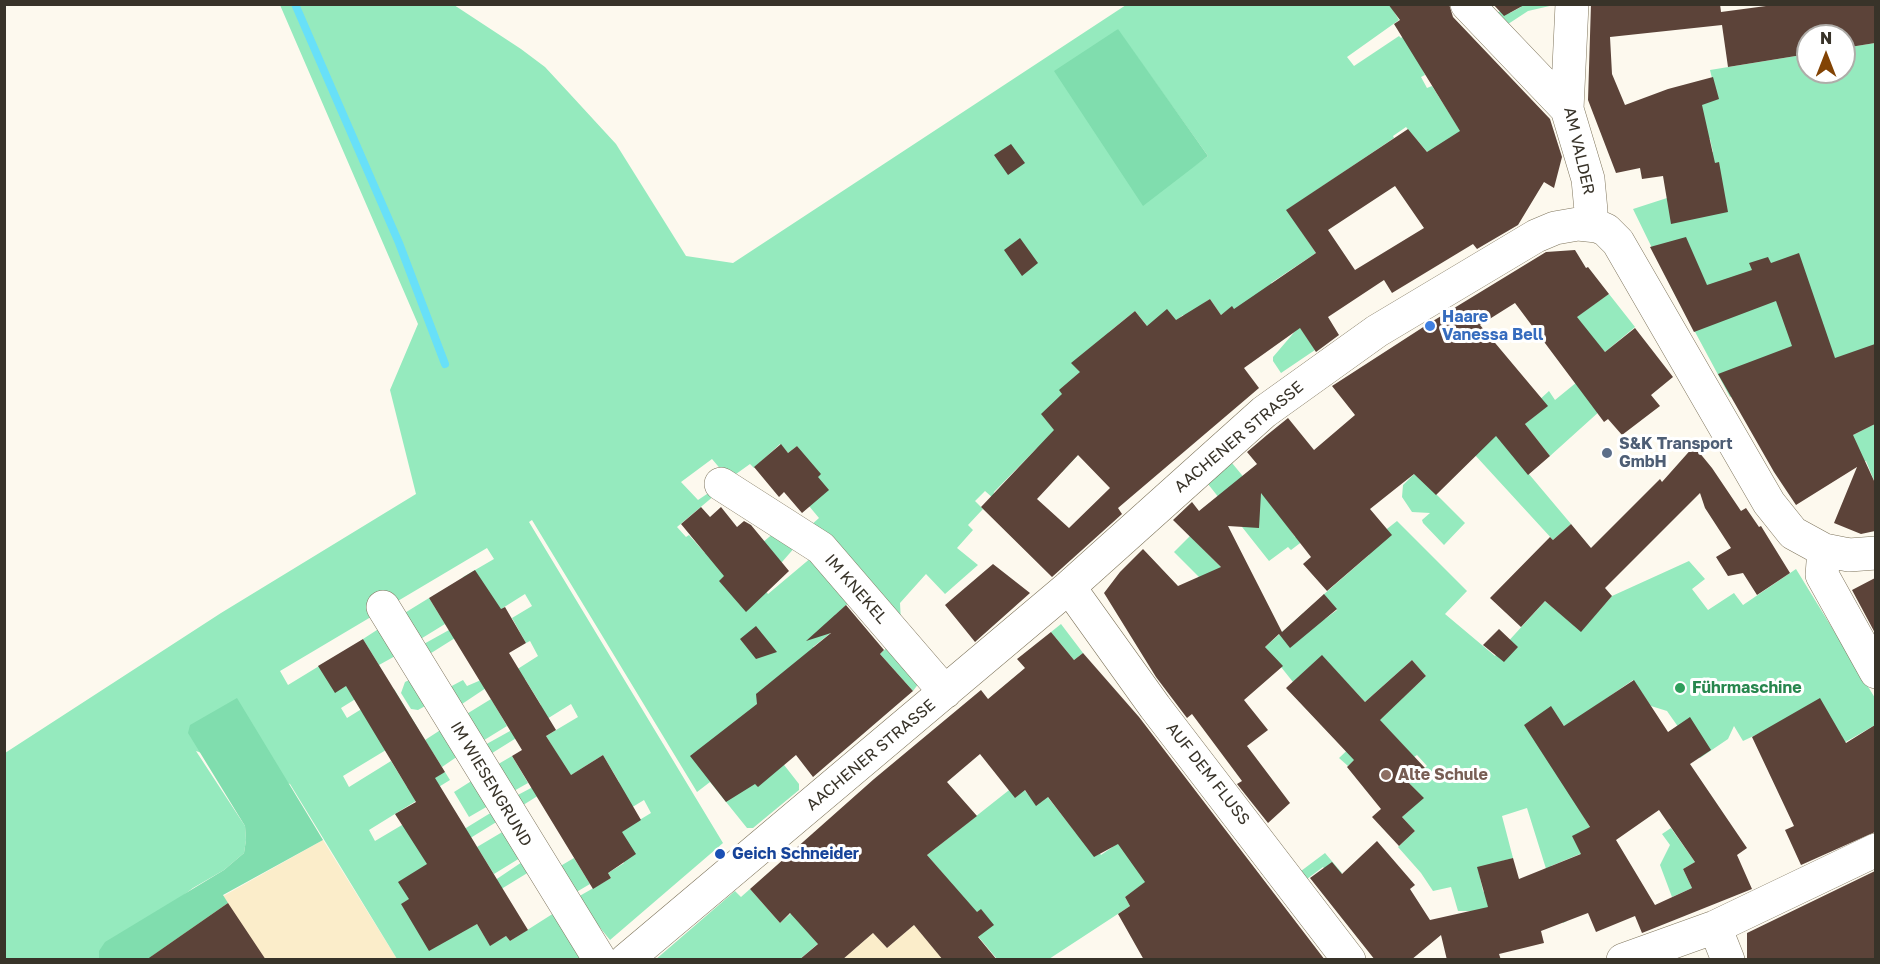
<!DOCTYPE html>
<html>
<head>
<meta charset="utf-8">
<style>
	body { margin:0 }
	#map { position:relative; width:1880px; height:964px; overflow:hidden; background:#fdf9ee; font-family:"Golos Text",sans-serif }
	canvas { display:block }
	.frame { position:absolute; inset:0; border:6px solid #383329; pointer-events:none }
	.north { position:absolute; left:1796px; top:24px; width:60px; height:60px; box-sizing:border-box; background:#fff; border:2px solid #afada9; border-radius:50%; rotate:0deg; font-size:16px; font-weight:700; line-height:24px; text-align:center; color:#383329 }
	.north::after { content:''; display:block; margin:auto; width:21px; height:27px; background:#824304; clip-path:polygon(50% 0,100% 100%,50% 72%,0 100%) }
</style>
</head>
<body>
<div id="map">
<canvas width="1880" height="964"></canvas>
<div class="frame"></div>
<div class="north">N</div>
</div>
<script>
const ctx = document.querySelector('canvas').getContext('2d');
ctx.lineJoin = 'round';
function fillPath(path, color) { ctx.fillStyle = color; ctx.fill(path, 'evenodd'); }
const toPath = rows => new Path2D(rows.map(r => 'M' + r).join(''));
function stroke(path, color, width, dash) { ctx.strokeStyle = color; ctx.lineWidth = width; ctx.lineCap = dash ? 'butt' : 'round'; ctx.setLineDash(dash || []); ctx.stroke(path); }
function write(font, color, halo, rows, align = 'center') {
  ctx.font = font + ' "Golos Text",sans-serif'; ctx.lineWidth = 6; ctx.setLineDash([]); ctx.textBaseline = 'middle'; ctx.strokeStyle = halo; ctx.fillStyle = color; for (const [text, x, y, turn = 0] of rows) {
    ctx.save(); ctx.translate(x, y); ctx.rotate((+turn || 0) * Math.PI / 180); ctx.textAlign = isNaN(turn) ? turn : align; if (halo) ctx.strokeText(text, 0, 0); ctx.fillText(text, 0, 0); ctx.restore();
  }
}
fillPath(toPath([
	[323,840,397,959,129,960,129,949],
	[914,925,943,959,842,960,873,933,887,948]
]), '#fbedca');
fillPath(toPath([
	[280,5,454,5,521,49,545,67,570,94,616,144,686,256,733,263,1126,5,1401,5,1393,10,1399,20,1347,57,1354,66,1399,36,1401,38,1406,34,1425,75,1421,77,1427,88,1432,86,1458,127,1474,140,1434,160,1406,127,1393,136,1394,138,1287,210,1316,253,1271,283,1315,350,1281,373,1273,361,1273,357,1297,329,1243,323,1232,307,1221,315,1210,299,1197,308,1188,321,1183,315,1156,337,1135,311,1109,332,1088,386,1048,422,1078,455,1062,472,1037,448,994,492,993,498,985,491,975,501,983,509,968,525,973,530,957,548,978,565,945,594,926,574,900,603,901,623,810,526,819,518,809,506,811,469,797,446,788,453,780,444,754,468,750,464,729,479,712,459,681,482,698,500,710,492,715,495,677,527,686,537,689,535,705,553,710,549,756,548,775,532,796,546,782,562,759,582,768,594,812,557,851,601,835,615,842,624,813,647,835,674,770,747,799,784,799,790,753,828,747,828,710,782,697,792,532,520,529,522,723,843,610,940,576,898,611,878,608,873,624,863,608,836,613,836,651,813,644,800,621,814,619,782,603,755,520,807,514,797,531,788,562,762,546,736,578,717,571,704,489,755,483,746,510,731,525,715,541,705,525,679,511,687,505,677,538,656,530,641,526,643,512,618,532,606,525,594,428,655,422,645,449,630,463,577,494,559,487,548,280,671,288,685,329,660,345,686,361,677,386,680,341,708,347,718,394,689,419,730,343,776,349,787,391,761,407,787,445,772,450,780,369,830,375,841,402,825,448,839,492,812,498,821,399,882,479,891,522,862,529,872,441,926,475,921,490,945,506,936,510,941,554,913,581,959,397,959,290,784,196,751,245,826,246,840,244,853,224,870,193,888,99,959,5,960,5,753,221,613,416,494,390,390,418,324],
	[1117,29,1208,156,1194,166],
	[1520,5,1554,5,1528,11,1502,28,1491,16,1506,8,1510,13,1521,7],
	[1875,43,1875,483,1866,461,1858,464,1845,439,1873,425,1846,355,1730,397,1672,289,1633,209,1667,198,1687,158,1713,152,1710,139,1686,143,1676,115,1715,91,1710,70,1808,54,1808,72,1844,72,1844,48],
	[1609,294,1635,327,1605,352,1573,319],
	[1577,382,1601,410,1550,456,1525,424,1543,409,1537,402,1549,391,1555,400],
	[1475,410,1571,524,1553,540,1452,430],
	[1232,463,1251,486,1290,509,1281,516,1295,537,1316,531,1291,550,1288,547,1269,561,1208,484],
	[1415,473,1465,523,1444,545,1423,523,1422,520,1430,513,1412,512,1402,497,1403,485],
	[1397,521,1467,591,1445,614,1495,656,1545,601,1581,631,1612,596,1689,561,1705,579,1692,589,1708,610,1734,593,1743,605,1796,569,1875,698,1875,725,1844,743,1841,734,1781,723,1743,741,1734,726,1728,739,1700,758,1667,711,1651,706,1633,680,1565,727,1551,707,1566,787,1619,876,1590,875,1580,854,1551,866,1567,921,1563,923,1527,808,1502,816,1513,858,1478,868,1483,891,1501,911,1458,911,1451,887,1433,891,1421,873,1398,847,1415,831,1402,817,1423,798,1409,783,1427,766,1417,755,1414,757,1388,729,1348,766,1339,758,1426,676,1412,660,1365,702,1322,656,1293,682,1265,647,1308,609,1317,620,1325,619,1337,610,1323,595,1369,555,1364,547],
	[1190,536,1221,567,1211,589,1174,552],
	[429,598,445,624,419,640,403,614],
	[1061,624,1083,653,1074,660,1051,632],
	[380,628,397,655,379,665,363,639],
	[890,645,919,683,913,691,880,654],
	[411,679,427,705,418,710,411,709,401,693,405,682],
	[463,680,467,686,481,680,486,688,459,706,448,688],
	[491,699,507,726,481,742,465,715],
	[442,729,458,756,442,767,425,740],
	[512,756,528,783,512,792,495,766],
	[473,780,488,806,469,817,454,792],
	[1018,783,1028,794,1039,786,1076,833,1082,828,1101,855,1121,841,1149,880,1125,897,1130,906,1049,959,997,959,935,885,945,876,927,855],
	[1671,828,1695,862,1683,869,1692,888,1672,897,1660,865,1670,845,1662,834],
	[504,831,520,858,494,874,477,847],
	[1325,853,1342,873,1334,881,1323,867,1307,879,1301,871],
	[574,858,590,884,573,894,557,868],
	[828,880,855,912,800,959,655,960,735,891,741,897,750,889,780,923]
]), '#95eabe');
fillPath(toPath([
	[1118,29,1208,156,1143,206,1054,71],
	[237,698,323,840,223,895,228,903,152,956,154,959,99,960,99,951,105,942,224,870,244,853,246,840,245,826,188,733,190,725]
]), '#80ddae');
stroke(toPath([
	[295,4,399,243,445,364]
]), '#68e0f8', 8);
fillPath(toPath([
	[1388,4,1449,4,1453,17,1550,119,1562,157,1554,188,1544,182,1518,225,1477,249,1473,244,1392,293,1384,280,1328,317,1339,335,1316,352,1300,328,1244,368,1259,388,1118,508,1122,514,1052,577,981,507,1054,430,1041,414,1062,394,1059,390,1080,372,1071,363,1135,311,1147,326,1167,309,1176,320,1210,299,1221,315,1232,306,1234,309,1316,253,1286,210,1408,129,1427,152,1460,131,1394,24,1400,20],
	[1395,186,1424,228,1355,270,1328,230],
	[1078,455,1110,488,1069,528,1037,499],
	[1493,4,1526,4,1504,16],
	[1591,4,1720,4,1721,12,1781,4,1875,4,1875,43,1844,48,1844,36,1808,36,1808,54,1728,67,1722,25,1610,37,1612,74,1625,105,1668,89,1713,77,1719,99,1702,105,1715,163,1719,162,1728,212,1671,224,1663,176,1642,179,1640,168,1616,173,1588,100],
	[1011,144,1025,163,1008,175,994,155],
	[1686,237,1707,285,1752,270,1749,263,1768,257,1771,263,1799,253,1835,358,1875,344,1875,424,1853,435,1875,483,1875,531,1861,534,1834,523,1857,467,1796,505,1774,472,1718,374,1792,346,1776,301,1694,332,1650,247],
	[1020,238,1038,263,1022,276,1004,250],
	[1575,250,1586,268,1588,267,1609,294,1577,317,1605,352,1635,328,1673,377,1651,395,1660,406,1622,435,1608,419,1604,422,1515,303,1480,325,1548,406,1525,424,1550,456,1528,475,1496,436,1436,495,1414,474,1370,509,1392,535,1327,591,1303,564,1311,557,1261,493,1259,528,1228,526,1282,632,1324,594,1337,609,1290,648,1279,634,1265,647,1283,666,1244,700,1268,730,1247,746,1290,803,1268,823,1237,784,1242,781,1192,714,1187,718,1156,677,1104,593,1120,572,1143,549,1178,586,1221,567,1173,520,1192,502,1199,511,1257,464,1247,452,1267,435,1288,418,1314,450,1355,415,1332,386,1428,324,1546,252],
	[781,444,788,453,797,446,821,474,818,477,829,490,802,513,784,492,779,497,754,467],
	[1694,446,1712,468,1741,511,1746,508,1759,527,1761,526,1790,573,1757,595,1743,573,1728,576,1716,557,1731,548,1705,508,1700,493,1605,588,1612,596,1581,632,1545,601,1521,627,1490,598,1550,537,1553,540,1571,524,1591,548,1660,479,1662,482],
	[701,507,710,517,721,507,737,527,744,521,751,525,789,571,746,612,719,581,724,576,681,524],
	[993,564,1030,593,975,642,945,605],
	[475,570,501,609,505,607,526,643,509,653,556,730,546,736,571,775,603,755,641,820,622,832,636,854,608,873,611,878,593,889,512,756,522,750,429,598],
	[1875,578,1875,633,1852,590],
	[846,605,884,650,880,654,913,691,813,777,796,755,758,787,755,784,726,802,690,756,757,704,756,694,831,633,806,641],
	[756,626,777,652,756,659,740,639],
	[1499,629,1518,647,1504,662,1483,645],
	[1051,632,1074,660,1083,653,1139,717,1325,960,1144,960,1118,914,1130,906,1125,897,1145,882,1118,844,1094,857,1048,797,1036,806,1025,790,1015,798,980,754,947,782,977,816,927,855,977,912,981,909,994,925,978,937,997,960,943,960,914,925,887,948,873,933,842,960,799,960,818,944,790,913,780,923,750,889,874,779,981,690,988,699,1025,668,1017,659],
	[363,639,445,772,435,778,528,930,510,941,506,936,490,946,477,924,429,951,401,904,409,899,398,882,427,864,395,814,416,802,346,686,335,693,318,666],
	[1322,655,1365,702,1412,660,1426,676,1380,720,1425,768,1409,783,1424,798,1402,817,1415,831,1399,846,1372,817,1381,809,1347,767,1354,760,1286,688],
	[1634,680,1668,732,1690,717,1711,750,1690,764,1747,848,1737,855,1752,889,1642,933,1635,916,1596,932,1588,913,1541,931,1544,943,1499,954,1501,960,1447,960,1441,935,1411,960,1375,960,1310,878,1332,862,1342,874,1377,841,1415,885,1410,889,1430,920,1488,907,1477,867,1513,858,1519,879,1581,854,1572,836,1590,827,1524,725,1551,706,1564,726],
	[1659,810,1695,862,1683,869,1692,888,1655,905,1616,840],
	[1820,698,1846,743,1875,725,1875,832,1801,865,1785,830,1794,826,1752,737],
	[1875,871,1875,960,1747,960,1747,933],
	[228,903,266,960,146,960]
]), '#5c4339');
const minor = toPath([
	[1467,4,1567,109],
	[1572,4,1567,109,1588,179,1591,211,1588,224],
	[721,484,821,548,945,692],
	[1824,550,1822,575,1876,672],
	[1069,587,1155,707,1349,960],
	[383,607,600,960],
	[1715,927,1728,960],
	[626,960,1069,587,1264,412,1377,331,1536,236,1555,228,1578,224,1597,226,1606,230,1618,242,1769,503,1793,533,1824,550,1849,555,1876,553],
	[1623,960,1715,927,1876,850]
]);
stroke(minor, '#7f755d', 34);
stroke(minor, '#fff', 33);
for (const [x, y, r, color] of [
	[1430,326,6,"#3f7fe0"],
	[1607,453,6,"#5c6f8a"],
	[1680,688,6,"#2e9e5b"],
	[1386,775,6,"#8d6e63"],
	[720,854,6,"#1a4fb4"]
]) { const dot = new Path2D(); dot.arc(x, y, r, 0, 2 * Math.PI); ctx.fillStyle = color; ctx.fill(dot); stroke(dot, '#fff', 2); }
write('16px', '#383329', '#fff', [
	["AM VALDER",1579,151,77],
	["AACHENER STRASSE",1239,437,-40],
	["IM KNEKEL",856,589,49],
	["AACHENER STRASSE",871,755,-40],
	["AUF DEM FLUSS",1208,774,52],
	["IM WIESENGRUND",491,784,59]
]);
write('bold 16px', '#366cbe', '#fff', [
	["Haare",1442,317],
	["Vanessa Bell",1442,335]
], 'left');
write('bold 16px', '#4e5e75', '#fff', [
	["S&K Transport",1619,444],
	["GmbH",1619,462]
], 'left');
write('bold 16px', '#27864d', '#fff', [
	["Führmaschine",1692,688]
], 'left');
write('bold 16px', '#785e54', '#fff', [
	["Alte Schule",1398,775]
], 'left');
write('bold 16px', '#164399', '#fff', [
	["Geich Schneider",732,854]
], 'left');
</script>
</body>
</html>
